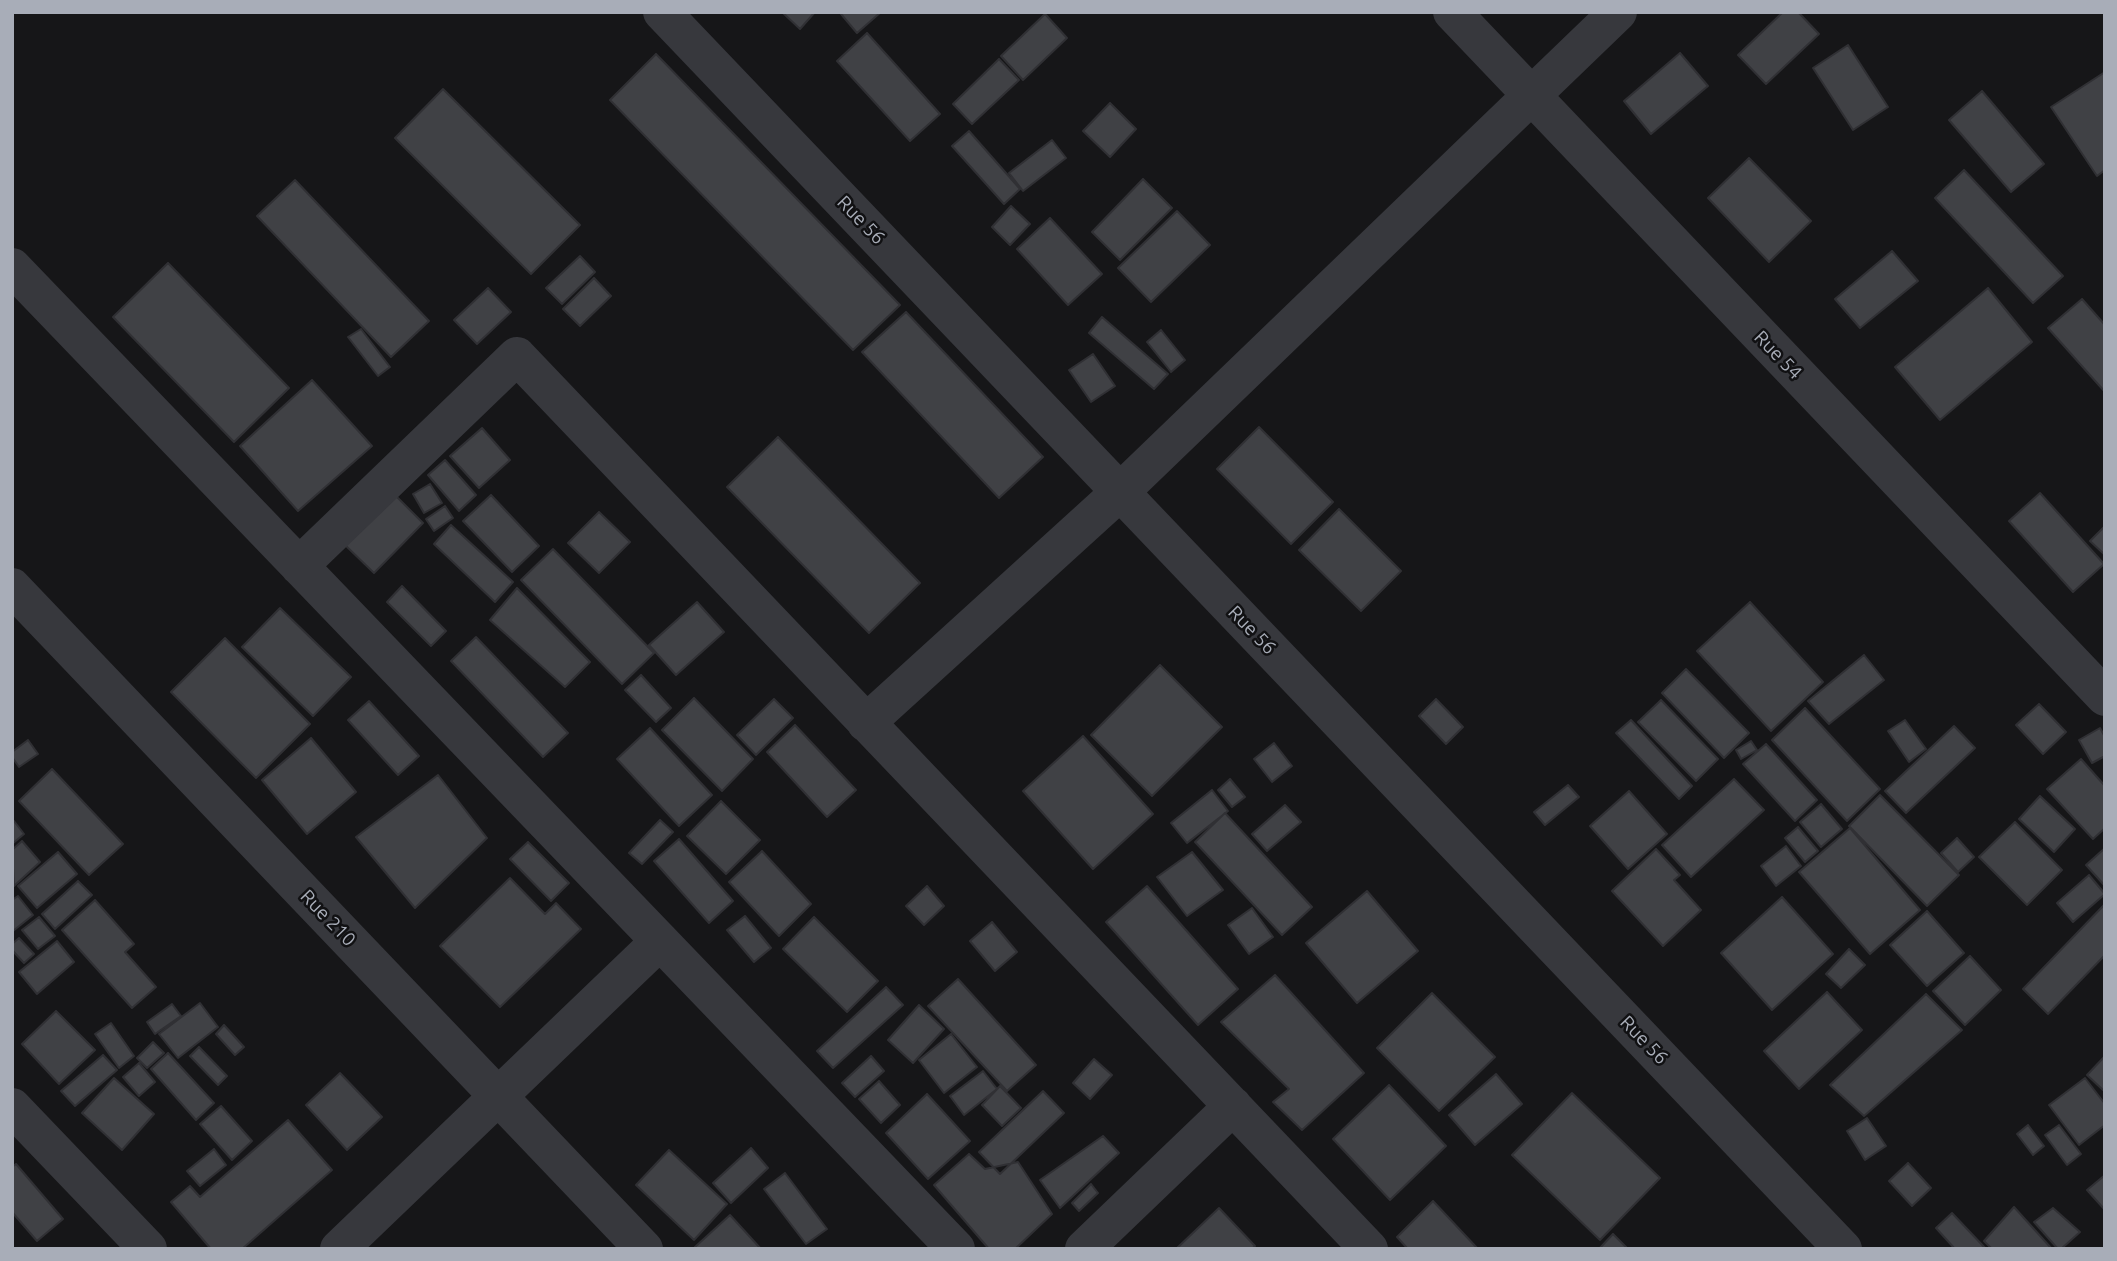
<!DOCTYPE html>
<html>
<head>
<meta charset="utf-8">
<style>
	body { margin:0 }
	#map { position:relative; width:2117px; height:1261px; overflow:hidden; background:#161618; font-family:Ubuntu,sans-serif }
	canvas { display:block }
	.frame { position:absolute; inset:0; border:14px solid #a8adb8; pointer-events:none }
</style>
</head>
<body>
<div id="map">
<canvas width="2117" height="1261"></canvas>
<div class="frame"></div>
</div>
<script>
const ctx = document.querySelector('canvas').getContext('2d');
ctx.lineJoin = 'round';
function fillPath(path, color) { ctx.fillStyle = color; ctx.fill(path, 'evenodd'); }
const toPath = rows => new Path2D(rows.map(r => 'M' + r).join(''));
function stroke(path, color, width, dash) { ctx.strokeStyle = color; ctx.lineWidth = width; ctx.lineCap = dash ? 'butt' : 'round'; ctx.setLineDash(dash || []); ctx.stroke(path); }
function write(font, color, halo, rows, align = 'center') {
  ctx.font = font + ' Ubuntu,sans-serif'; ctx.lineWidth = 5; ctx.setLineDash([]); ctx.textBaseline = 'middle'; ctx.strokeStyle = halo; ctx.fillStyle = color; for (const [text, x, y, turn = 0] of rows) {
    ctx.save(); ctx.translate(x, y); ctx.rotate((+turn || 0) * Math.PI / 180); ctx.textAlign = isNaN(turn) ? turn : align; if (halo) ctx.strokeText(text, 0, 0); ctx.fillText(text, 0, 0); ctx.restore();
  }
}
const building = toPath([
	[782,12,815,12,800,29,782,12],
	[843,12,881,12,857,33,841,14,843,12],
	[1783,12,1798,12,1819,34,1766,84,1738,55,1783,12],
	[1045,14,1067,38,1023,80,1001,56,1045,14],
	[867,33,940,114,910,141,837,61,867,33],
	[1848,45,1888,107,1853,130,1813,68,1848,45],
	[1680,53,1708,86,1651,134,1624,101,1680,53],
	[656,54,900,305,853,350,610,100,656,54],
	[999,59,1019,80,972,124,953,104,999,59],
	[2105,72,2105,170,2097,176,2051,107,2105,72],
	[443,89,580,225,531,274,395,138,443,89],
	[1982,91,2044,164,2011,192,1949,120,1982,91],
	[1110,103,1136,129,1110,157,1083,131,1110,103],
	[969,131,1020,189,1004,204,952,146,969,131],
	[1052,140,1066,158,1023,191,1009,173,1052,140],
	[1749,158,1811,221,1769,262,1708,198,1749,158],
	[1964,170,2063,276,2033,303,1935,198,1964,170],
	[1143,179,1172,208,1120,260,1092,232,1143,179],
	[295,180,429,321,391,357,257,216,295,180],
	[1011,206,1030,224,1010,245,992,227,1011,206],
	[1177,211,1210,245,1151,302,1118,268,1177,211],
	[1050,218,1102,274,1068,305,1017,249,1050,218],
	[1892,251,1918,281,1860,328,1835,299,1892,251],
	[580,256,595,272,562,304,546,288,580,256],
	[168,263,289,388,234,442,113,317,168,263],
	[594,278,611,296,580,326,563,309,594,278],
	[488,288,511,312,477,344,454,320,488,288],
	[1988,288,2032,342,1940,420,1895,367,1988,288],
	[2082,299,2105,325,2105,392,2048,328,2082,299],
	[906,312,1043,457,999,498,862,352,906,312],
	[1102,317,1168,374,1154,389,1089,333,1102,317],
	[361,329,390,367,378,376,348,337,361,329],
	[1161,330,1185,360,1171,372,1147,342,1161,330],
	[1093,354,1115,386,1091,402,1069,370,1093,354],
	[312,380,372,446,298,511,240,446,312,380],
	[1259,427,1333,502,1291,544,1217,469,1259,427],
	[482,428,510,460,479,488,450,456,482,428],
	[778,437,920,583,869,633,727,487,778,437],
	[445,460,476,495,459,511,428,475,445,460],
	[430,484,442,503,424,513,413,494,430,484],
	[2040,493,2104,564,2073,592,2009,521,2040,493],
	[394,494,423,523,374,573,344,544,394,494],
	[491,495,539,546,512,572,463,521,491,495],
	[445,506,453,518,434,531,426,519,445,506],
	[1339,509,1401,571,1361,611,1299,550,1339,509],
	[599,512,630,542,599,573,568,543,599,512],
	[451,525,513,582,495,602,434,544,451,525],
	[2105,526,2105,555,2090,541,2105,526],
	[553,549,654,653,622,684,521,580,553,549],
	[402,586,446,631,431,646,387,602,402,586],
	[517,588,590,662,565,687,490,620,517,588],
	[697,602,724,632,676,675,649,645,697,602],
	[1750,602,1823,682,1771,731,1697,651,1750,602],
	[280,608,351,677,313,716,242,647,280,608],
	[476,637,568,733,543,757,451,661,476,637],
	[225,638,310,724,256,778,171,692,225,638],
	[1864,655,1884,680,1829,724,1808,701,1864,655],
	[1160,665,1222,727,1152,796,1091,735,1160,665],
	[1686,669,1749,733,1724,758,1662,693,1686,669],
	[641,675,671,708,656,722,625,690,641,675],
	[694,698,753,759,722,791,662,730,694,698],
	[774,699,793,718,756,755,737,735,774,699],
	[1436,699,1463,727,1446,744,1419,716,1436,699],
	[1661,700,1718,759,1696,781,1638,722,1661,700],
	[369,701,419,756,398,775,348,720,369,701],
	[2039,704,2066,732,2043,754,2016,725,2039,704],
	[1805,708,1880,789,1847,821,1772,740,1805,708],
	[1631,720,1692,786,1679,799,1616,733,1631,720],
	[1905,720,1926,749,1909,762,1888,731,1905,720],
	[795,725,856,790,827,817,767,752,795,725],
	[1954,726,1975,748,1906,813,1885,791,1954,726],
	[650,728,712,795,679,826,617,759,650,728],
	[2100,728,2105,737,2105,756,2092,763,2079,740,2100,728],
	[1083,736,1153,814,1093,869,1023,791,1083,736],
	[311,738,356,792,307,834,262,780,311,738],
	[28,740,38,754,19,767,12,757,12,752,28,740],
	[1751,741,1757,750,1741,759,1736,750,1751,741],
	[1274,743,1292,766,1272,782,1254,759,1274,743],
	[1766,744,1817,800,1795,821,1743,764,1766,744],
	[2081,759,2105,786,2105,828,2093,839,2047,789,2081,759],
	[52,769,123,844,89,875,19,801,52,769],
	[438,775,487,838,415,908,356,837,438,775],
	[1230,779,1245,797,1232,807,1218,790,1230,779],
	[1734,779,1764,810,1691,877,1662,845,1734,779],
	[1568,785,1579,797,1545,825,1534,812,1568,785],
	[1212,790,1228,811,1187,843,1171,823,1212,790],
	[1629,791,1667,834,1628,869,1590,826,1629,791],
	[1880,795,1959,875,1927,906,1849,826,1880,795],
	[2040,796,2075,829,2054,852,2019,819,2040,796],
	[721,801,760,840,726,874,687,836,721,801],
	[1821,804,1842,829,1821,847,1800,822,1821,804],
	[1285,805,1301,822,1267,851,1252,834,1285,805],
	[1225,813,1312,907,1282,935,1195,842,1225,813],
	[660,820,673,832,642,864,629,853,660,820],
	[14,821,24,834,12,844,12,822,14,821],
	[2015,822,2062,870,2027,905,1979,857,2015,822],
	[1798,827,1818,851,1805,862,1785,838,1798,827],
	[1850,828,1920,910,1870,954,1799,872,1850,828],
	[1957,838,1974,857,1958,872,1941,853,1957,838],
	[679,839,733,901,709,923,654,861,679,839],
	[22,841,40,862,14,886,12,850,22,841],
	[528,842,569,883,551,901,510,859,528,842],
	[1786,846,1801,866,1776,886,1761,866,1786,846],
	[2105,848,2105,886,2086,865,2105,848],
	[1656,849,1680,875,1674,880,1701,910,1663,946,1612,891,1656,849],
	[762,851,811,904,779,936,729,882,762,851],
	[58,852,77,874,37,908,18,886,58,852],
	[1192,852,1223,890,1187,916,1157,877,1192,852],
	[2089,875,2105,894,2073,922,2057,903,2089,875],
	[510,878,545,914,556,903,581,929,500,1007,440,946,510,878],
	[78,881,92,895,55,929,42,914,78,881],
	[927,886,944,906,924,925,906,906,927,886],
	[1147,886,1238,989,1198,1025,1106,922,1147,886],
	[1367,891,1418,951,1357,1003,1306,943,1367,891],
	[18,896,33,915,13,931,12,900,18,896],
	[1782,897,1833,954,1772,1010,1721,953,1782,897],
	[95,900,134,944,125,952,156,987,132,1008,62,930,95,900],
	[2105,904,2105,955,2048,1014,2023,989,2105,904],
	[1252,908,1273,937,1249,954,1228,925,1252,908],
	[1927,911,1964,953,1927,986,1890,945,1927,911],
	[745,916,771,948,754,962,727,930,745,916],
	[39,917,55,936,38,949,22,930,39,917],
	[814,917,878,981,847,1012,783,949,814,917],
	[992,922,1017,952,995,971,970,941,992,922],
	[19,938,34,954,24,963,12,950,12,944,19,938],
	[57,941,74,962,37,994,19,972,57,941],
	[1849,949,1865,965,1841,988,1826,974,1849,949],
	[1970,956,2001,990,1965,1025,1933,991,1970,956],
	[1275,975,1364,1073,1302,1130,1273,1102,1289,1089,1221,1022,1275,975],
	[958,979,1036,1065,1007,1091,928,1006,958,979],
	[886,987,903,1005,833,1068,817,1051,886,987],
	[1827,992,1862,1030,1799,1089,1764,1051,1827,992],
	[1432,993,1495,1057,1439,1111,1377,1048,1432,993],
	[1926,994,1962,1030,1864,1116,1830,1085,1926,994],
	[200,1003,218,1027,178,1058,159,1034,200,1003],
	[172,1004,181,1016,155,1034,147,1022,172,1004],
	[919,1005,944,1029,913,1063,888,1040,919,1005],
	[56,1011,95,1050,59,1084,22,1044,56,1011],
	[111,1023,134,1056,119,1068,95,1034,111,1023],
	[224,1025,244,1047,235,1055,216,1034,224,1025],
	[951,1034,977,1067,944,1093,919,1060,951,1034],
	[153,1042,164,1053,147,1068,137,1058,153,1042],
	[199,1047,227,1076,218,1085,190,1056,199,1047],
	[168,1053,214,1103,196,1120,151,1069,168,1053],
	[103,1055,117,1070,75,1106,61,1091,103,1055],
	[871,1056,884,1071,855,1097,842,1083,871,1056],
	[2105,1056,2105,1088,2103,1090,2087,1075,2105,1056],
	[1094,1059,1112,1075,1090,1099,1073,1083,1094,1059],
	[139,1063,155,1082,139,1096,123,1077,139,1063],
	[983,1071,997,1089,964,1115,950,1096,983,1071],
	[340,1073,382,1117,347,1150,306,1105,340,1073],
	[1496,1074,1522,1104,1475,1145,1449,1115,1496,1074],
	[114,1078,154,1114,122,1150,82,1113,114,1078],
	[2085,1078,2105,1104,2105,1125,2079,1145,2049,1105,2085,1078],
	[879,1081,900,1105,881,1123,859,1099,879,1081],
	[1389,1085,1446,1146,1390,1200,1333,1139,1389,1085],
	[1000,1086,1021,1108,1002,1126,982,1105,1000,1086],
	[1043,1091,1064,1113,1000,1174,979,1152,1043,1091],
	[1572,1093,1660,1178,1600,1240,1512,1155,1572,1093],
	[927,1094,970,1141,928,1179,886,1133,927,1094],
	[221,1106,252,1141,232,1160,200,1124,221,1106],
	[1867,1118,1886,1146,1865,1160,1847,1131,1867,1118],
	[288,1120,332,1170,242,1249,211,1249,171,1202,190,1186,200,1197,288,1120],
	[2028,1125,2044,1146,2033,1155,2017,1134,2028,1125],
	[2059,1125,2081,1154,2067,1165,2045,1135,2059,1125],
	[1103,1136,1119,1153,1060,1208,1040,1180,1103,1136],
	[751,1148,768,1168,731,1203,713,1183,751,1148],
	[214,1149,226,1165,200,1186,187,1171,214,1149],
	[669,1150,727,1204,694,1240,636,1185,669,1150],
	[969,1154,985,1169,1018,1162,1052,1214,1015,1249,989,1249,934,1185,969,1154],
	[1908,1163,1931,1188,1912,1206,1889,1181,1908,1163],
	[16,1164,63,1219,37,1241,12,1212,12,1167,16,1164],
	[785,1173,827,1229,806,1244,764,1189,785,1173],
	[2105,1175,2105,1210,2087,1190,2105,1175],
	[1091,1184,1098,1193,1079,1211,1072,1203,1091,1184],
	[1433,1201,1478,1249,1408,1249,1397,1237,1433,1201],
	[2014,1207,2052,1249,1992,1249,1984,1241,2014,1207],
	[1219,1208,1255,1246,1252,1249,1176,1249,1219,1208],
	[2053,1208,2080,1232,2061,1249,2058,1249,2034,1222,2053,1208],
	[1952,1213,1986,1249,1955,1249,1936,1228,1952,1213],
	[730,1215,761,1249,696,1249,695,1247,730,1215],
	[1613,1234,1628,1249,1599,1249,1613,1234]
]);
fillPath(building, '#404145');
stroke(building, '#303034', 2);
stroke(toPath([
	[662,12,1843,1249],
	[1452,12,2105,697],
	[12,267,956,1249],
	[299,566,517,356,1369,1249],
	[12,587,644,1249],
	[866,723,1120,492,1618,12],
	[12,1107,148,1249],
	[339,1249,660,941],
	[1084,1249,1233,1106]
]), '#37383d', 38);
write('19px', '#a8adb8', '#111113', [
	["Rue 56",861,220,46],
	["Rue 54",1778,355,46],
	["Rue 56",1252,630,46],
	["Rue 210",328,918,46],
	["Rue 56",1644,1040,46]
]);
</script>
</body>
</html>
